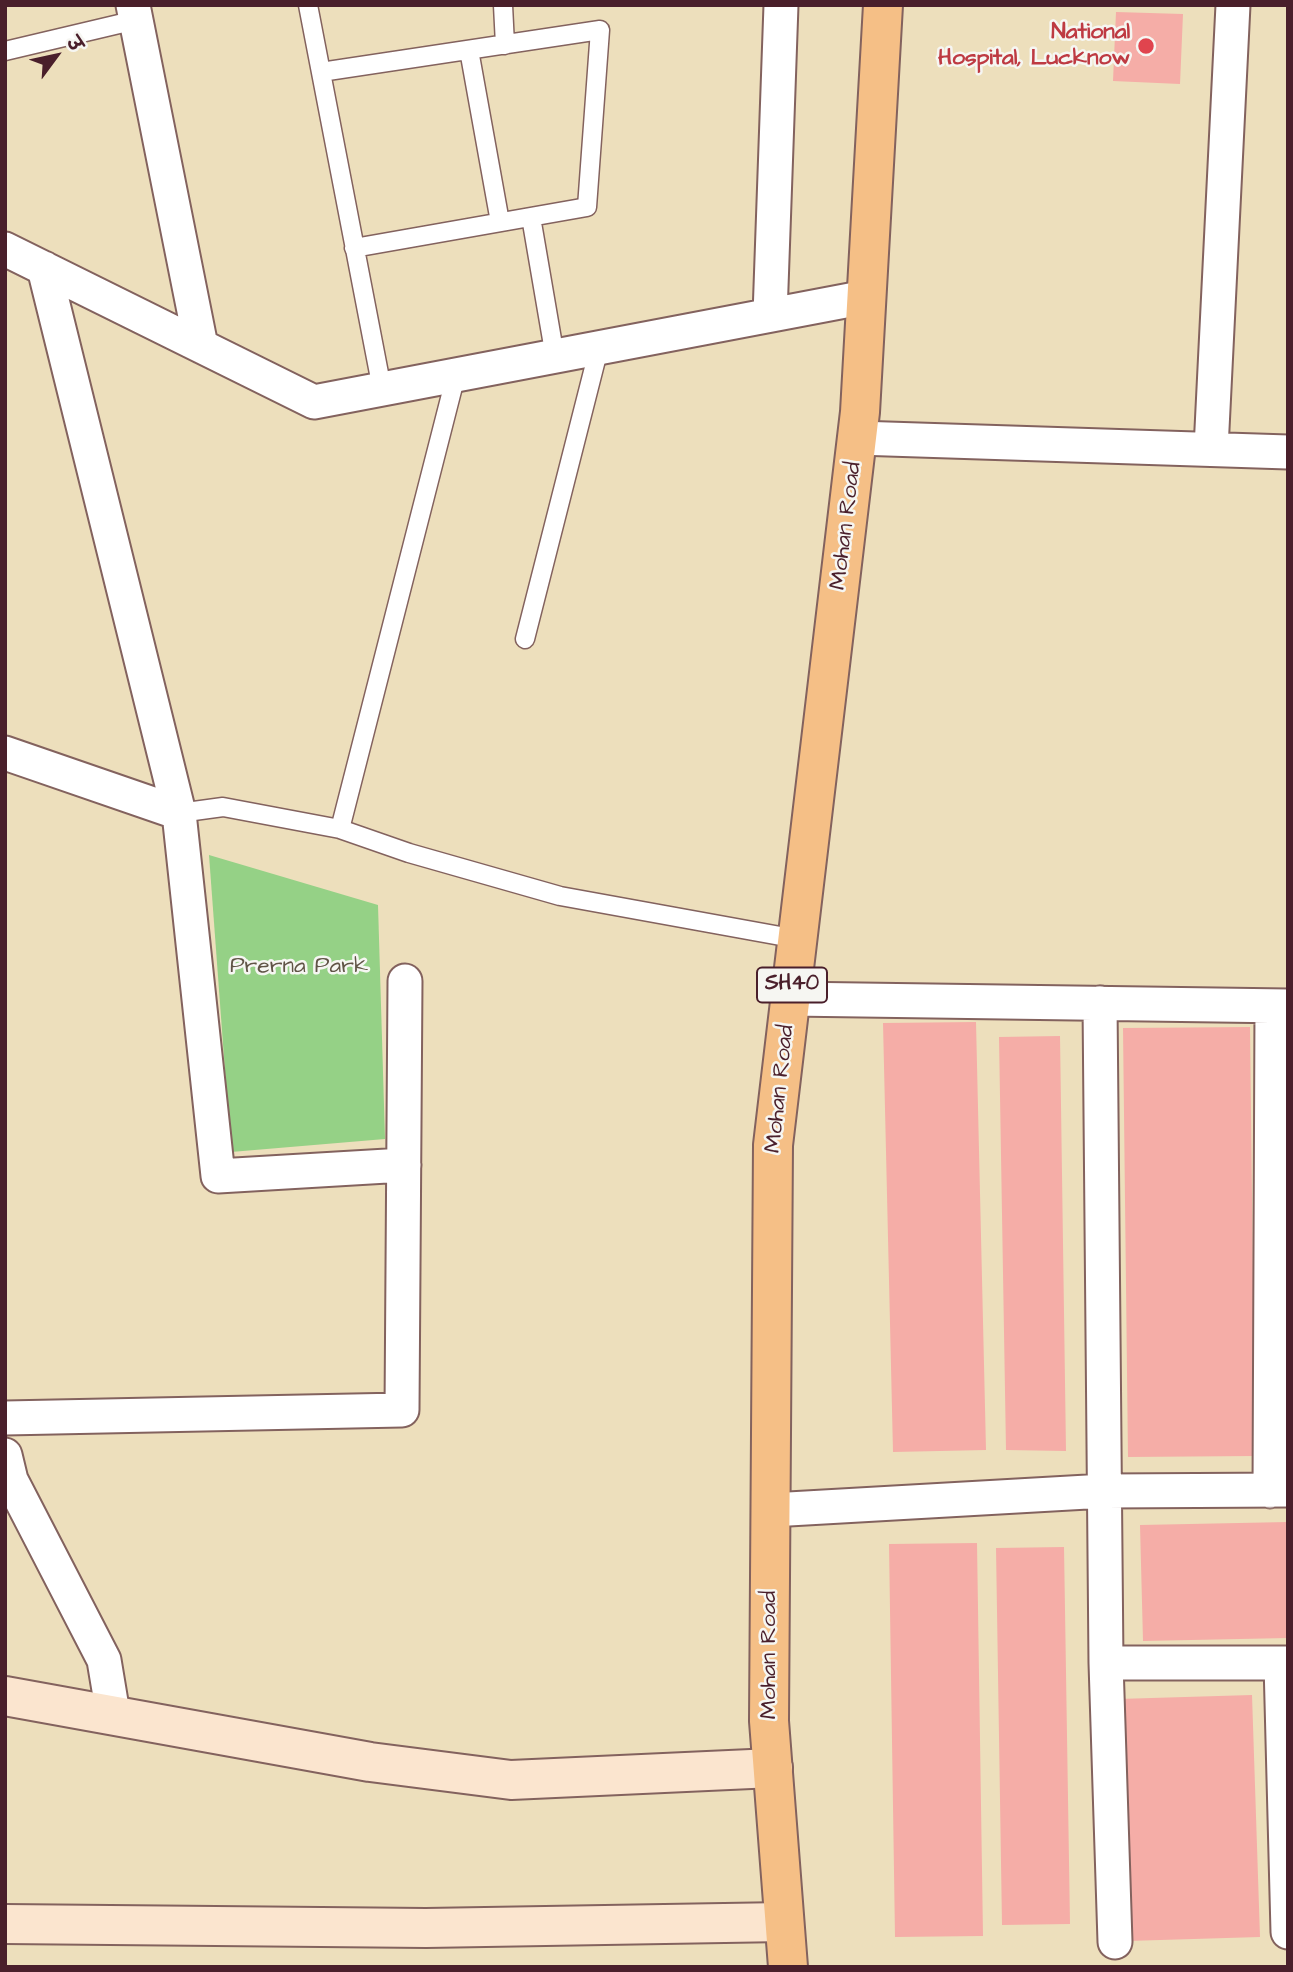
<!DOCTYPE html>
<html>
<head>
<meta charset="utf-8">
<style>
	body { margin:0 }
	#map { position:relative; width:1293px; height:1972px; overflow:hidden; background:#eddfbc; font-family:"Architects Daughter","Playpen Sans Deva",sans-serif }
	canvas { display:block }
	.frame { position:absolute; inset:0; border:7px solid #4a1f2b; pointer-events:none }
	.north { position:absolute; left:21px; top:21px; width:70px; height:70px; -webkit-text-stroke:5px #f6f6f2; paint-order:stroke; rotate:57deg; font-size:19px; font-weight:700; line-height:28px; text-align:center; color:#4a1f2b }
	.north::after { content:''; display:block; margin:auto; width:24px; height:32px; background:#4a1f2b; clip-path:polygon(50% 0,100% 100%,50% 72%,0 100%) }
</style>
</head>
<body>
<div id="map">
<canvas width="1293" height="1972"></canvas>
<div class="frame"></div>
<div class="north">उ</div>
</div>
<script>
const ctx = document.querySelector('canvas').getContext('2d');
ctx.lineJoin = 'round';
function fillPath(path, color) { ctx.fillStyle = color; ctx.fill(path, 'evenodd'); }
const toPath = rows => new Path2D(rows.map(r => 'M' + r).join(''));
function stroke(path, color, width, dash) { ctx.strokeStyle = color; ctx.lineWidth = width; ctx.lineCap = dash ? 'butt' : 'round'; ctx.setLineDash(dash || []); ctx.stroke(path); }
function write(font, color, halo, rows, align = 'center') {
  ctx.font = font + ' "Architects Daughter",sans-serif'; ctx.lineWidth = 5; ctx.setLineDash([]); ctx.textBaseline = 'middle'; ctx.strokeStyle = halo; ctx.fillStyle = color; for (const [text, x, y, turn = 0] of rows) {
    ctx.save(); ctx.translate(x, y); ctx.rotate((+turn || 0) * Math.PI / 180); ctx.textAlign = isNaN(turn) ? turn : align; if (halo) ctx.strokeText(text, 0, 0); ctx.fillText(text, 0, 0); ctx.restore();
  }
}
fillPath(toPath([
	[209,855,378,905,385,1139,231,1152]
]), '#95d186');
fillPath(toPath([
	[1116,12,1183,14,1180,84,1113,81],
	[976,1022,986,1450,893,1452,883,1023],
	[1250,1027,1255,1456,1128,1457,1123,1028],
	[1060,1036,1066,1451,1006,1450,999,1037],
	[1288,1522,1288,1638,1143,1641,1140,1525],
	[977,1543,983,1936,895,1937,889,1544],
	[1064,1547,1070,1924,1002,1925,996,1548],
	[1252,1695,1260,1937,1127,1941,1118,1699]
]), '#f5ada7');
const lane = toPath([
	[308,5,382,389],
	[503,5,505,45],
	[469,50,500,222],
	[5,51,136,20],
	[321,72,600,30,587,207,354,248],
	[531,217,555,357],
	[525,639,599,348],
	[179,813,223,807,340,829,409,853,560,896,797,939],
	[340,829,456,375]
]);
const street = toPath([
	[133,5,201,346],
	[5,249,314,402,866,297],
	[44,268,179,813,218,1176,404,1165],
	[770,315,781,5],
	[857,438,1288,452],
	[1211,449,1233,5],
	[5,753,179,813],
	[790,999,1288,1006],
	[1100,1003,1106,1663,1115,1942],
	[5,1418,402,1410,405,981],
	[5,1455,11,1480,104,1660,113,1714],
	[1270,1491,1272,1006],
	[771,1510,1105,1491,1288,1490],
	[1106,1663,1288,1663],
	[1281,1663,1288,1932]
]);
const secondary = toPath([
	[5,1696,370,1762,511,1780,773,1768],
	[5,1924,426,1928,784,1922]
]);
const primary = toPath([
	[788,1967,769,1721,773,1145,860,412,883,5]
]);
stroke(lane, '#83625e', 21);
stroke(street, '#83625e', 37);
stroke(secondary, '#83625e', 42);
stroke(primary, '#83625e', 42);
stroke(lane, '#fff', 18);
stroke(street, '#fff', 33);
stroke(secondary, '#fbe5cf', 38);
stroke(primary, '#f5bf86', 38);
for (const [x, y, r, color] of [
	[1146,46,9,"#e0444e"]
]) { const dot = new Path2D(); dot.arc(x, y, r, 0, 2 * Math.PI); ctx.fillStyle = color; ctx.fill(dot); stroke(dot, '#f6f6f2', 2.5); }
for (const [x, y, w] of [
	[792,985,70]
]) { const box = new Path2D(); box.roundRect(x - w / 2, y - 17.5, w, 35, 5); ctx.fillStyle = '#f6f6f2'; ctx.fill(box); stroke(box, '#4a1f2b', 2); }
write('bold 21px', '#4a1f2b', null, [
	["SH40",792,985]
]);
write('bold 23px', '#be3a42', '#f6f6f2', [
	["National",1130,33],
	["Hospital, Lucknow",1130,59]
], 'right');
write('23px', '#4a1f2b', '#f6f6f2', [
	["Mohan Road",847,526,-83],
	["Mohan Road",781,1089,-84],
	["Mohan Road",770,1655,-90]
]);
write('23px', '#605446', '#f6f6f2', [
	["Prerna Park",299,967]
]);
</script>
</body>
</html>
